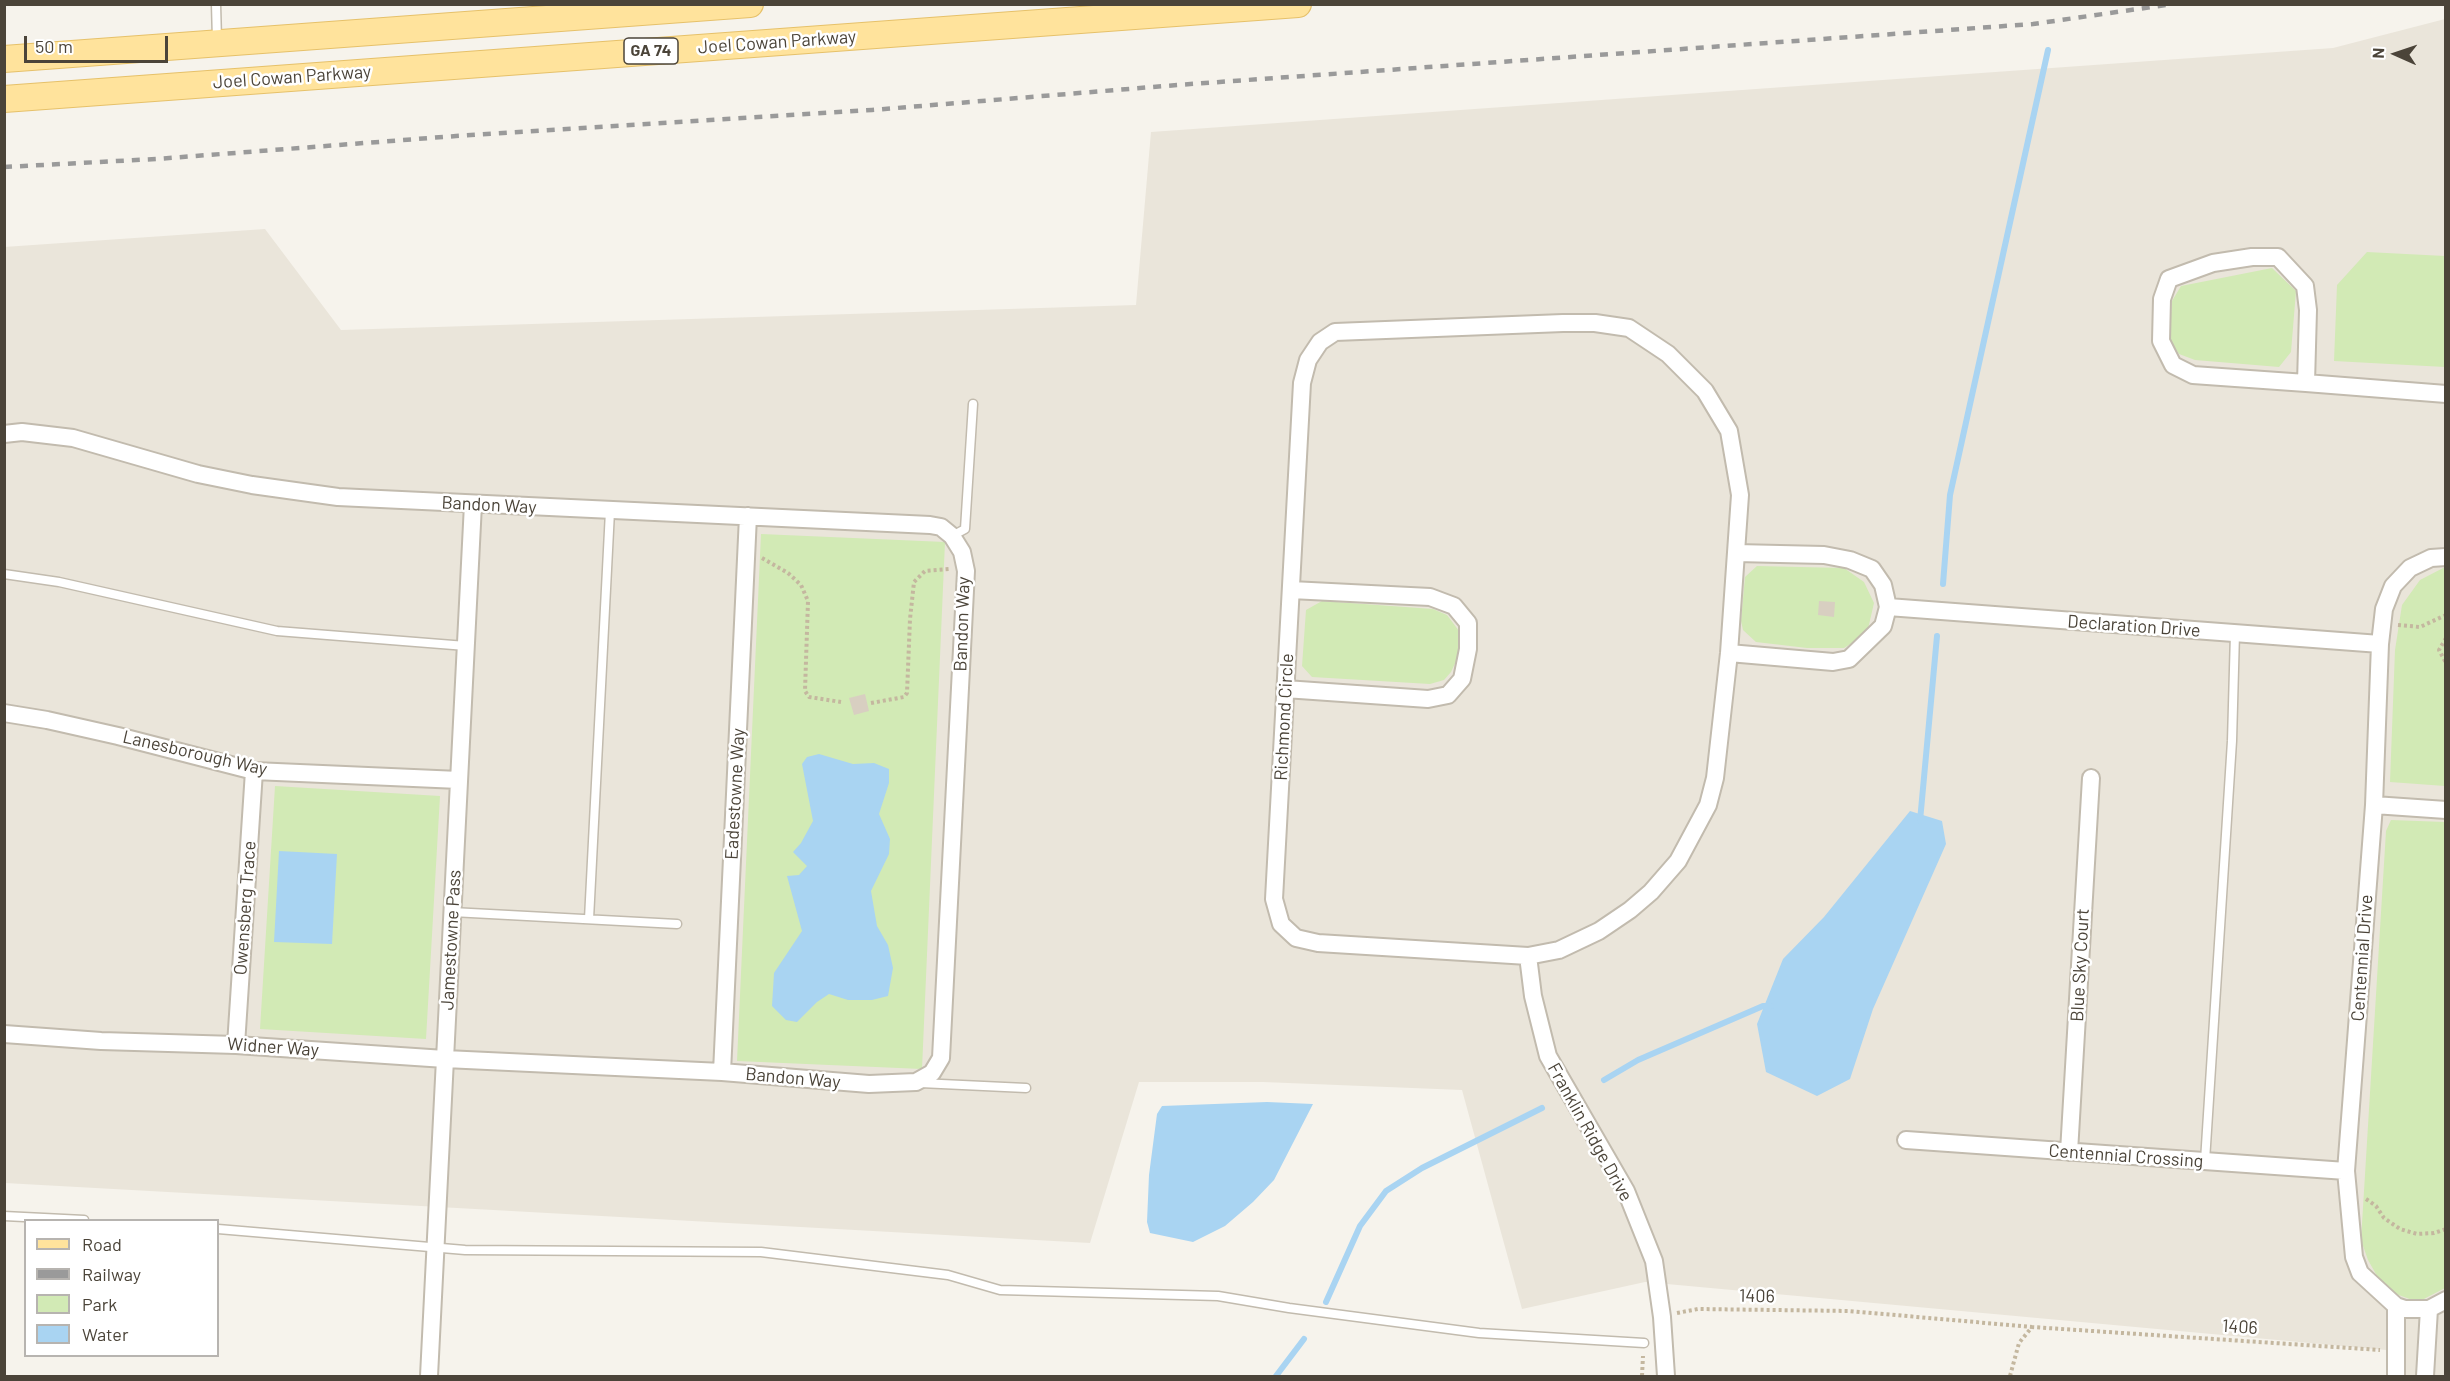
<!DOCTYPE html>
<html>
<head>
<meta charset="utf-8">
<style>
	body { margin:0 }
	#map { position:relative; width:2450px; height:1381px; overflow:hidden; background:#f6f3ec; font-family:Barlow,sans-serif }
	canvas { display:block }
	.frame { position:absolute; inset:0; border:6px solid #4b4439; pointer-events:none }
	.legend { position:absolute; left:24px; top:1219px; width:195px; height:138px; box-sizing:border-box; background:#fff; border:2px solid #b7b4b0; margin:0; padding:8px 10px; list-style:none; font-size:18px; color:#4b4439 }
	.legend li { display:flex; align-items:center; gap:12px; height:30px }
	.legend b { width:30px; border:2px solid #b7b4b0 }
	.north { position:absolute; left:2366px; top:24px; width:60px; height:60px; -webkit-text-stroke:4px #fff; paint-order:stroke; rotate:273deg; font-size:16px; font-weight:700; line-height:24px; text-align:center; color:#4b4439 }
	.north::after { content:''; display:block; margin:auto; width:21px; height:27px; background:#4b4439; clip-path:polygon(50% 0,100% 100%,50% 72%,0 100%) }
	.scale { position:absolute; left:24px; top:36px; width:144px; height:27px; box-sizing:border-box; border:3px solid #4b4439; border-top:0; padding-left:8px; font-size:18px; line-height:21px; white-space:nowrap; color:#4b4439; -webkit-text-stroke:4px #fff; paint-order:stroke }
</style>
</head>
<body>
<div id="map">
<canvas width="2450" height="1381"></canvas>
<div class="frame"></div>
<ul class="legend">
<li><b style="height:8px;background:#ffe39c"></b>Road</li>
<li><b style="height:8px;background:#9a9a9a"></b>Railway</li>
<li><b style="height:16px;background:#d2eab5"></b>Park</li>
<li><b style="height:16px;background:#a9d4f2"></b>Water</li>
</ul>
<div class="north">N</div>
<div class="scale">50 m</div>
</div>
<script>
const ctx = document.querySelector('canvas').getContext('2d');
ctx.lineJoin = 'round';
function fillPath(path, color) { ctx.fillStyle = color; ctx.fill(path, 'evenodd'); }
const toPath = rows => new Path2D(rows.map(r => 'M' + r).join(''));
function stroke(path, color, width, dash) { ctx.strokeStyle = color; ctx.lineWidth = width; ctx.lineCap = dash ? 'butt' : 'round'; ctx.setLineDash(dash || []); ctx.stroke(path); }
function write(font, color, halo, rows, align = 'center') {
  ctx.font = font + ' Barlow,sans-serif'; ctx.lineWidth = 5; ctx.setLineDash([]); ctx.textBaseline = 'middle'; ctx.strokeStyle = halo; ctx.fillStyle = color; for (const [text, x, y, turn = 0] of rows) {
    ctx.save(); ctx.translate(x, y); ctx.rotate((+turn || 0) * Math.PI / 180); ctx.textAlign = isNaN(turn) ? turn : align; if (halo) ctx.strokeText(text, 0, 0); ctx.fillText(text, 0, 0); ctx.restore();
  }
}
fillPath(toPath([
	[2445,19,2445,1376,2398,1376,2397,1351,1645,1282,1522,1309,1462,1090,1263,1082,1139,1082,1090,1243,5,1183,4,247,265,229,341,330,1136,305,1151,132,2333,48]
]), '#eae5da');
fillPath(toPath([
	[2367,252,2445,256,2445,367,2334,361,2337,285],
	[2272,268,2296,291,2291,352,2279,367,2195,360,2179,354,2169,339,2172,301,2181,286],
	[761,534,945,542,922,1069,737,1061],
	[1757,566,1844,568,1864,582,1874,603,1868,629,1860,638,1844,648,1807,648,1756,642,1743,630,1741,621,1745,577],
	[2445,567,2445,786,2390,782,2395,650,2402,605,2420,580],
	[1322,601,1433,609,1447,615,1459,631,1460,642,1458,657,1451,672,1444,680,1430,684,1312,677,1302,666,1306,610],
	[275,786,440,796,426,1039,260,1029],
	[2391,820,2445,822,2445,1288,2418,1302,2385,1290,2368,1260,2361,1240,2386,831]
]), '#d2eab5');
fillPath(toPath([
	[819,754,853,764,874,763,889,769,889,783,879,814,890,839,889,854,871,891,877,926,888,945,893,968,888,996,872,1000,848,1000,829,994,817,1002,797,1022,786,1020,772,1006,774,973,802,931,787,876,799,875,807,866,793,852,801,843,813,821,802,764,807,757],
	[1910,811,1942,821,1946,844,1873,1009,1850,1079,1817,1096,1766,1072,1757,1024,1783,959,1824,917],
	[279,851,337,854,332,944,274,942],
	[1267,1102,1313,1104,1274,1180,1253,1202,1225,1226,1193,1242,1150,1233,1147,1222,1149,1175,1157,1114,1162,1106]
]), '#a9d4f2');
stroke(toPath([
	[1943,584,1950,495,2048,50],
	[1920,821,1937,636],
	[1604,1080,1638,1060,1763,1006,1771,1006],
	[1326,1302,1360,1226,1386,1191,1422,1168,1542,1108],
	[1276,1376,1304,1339]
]), '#a9d4f2', 6);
fillPath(toPath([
	[1819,601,1835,602,1834,617,1818,615],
	[865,694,869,711,854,715,849,698]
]), '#d8cfc1');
const service = toPath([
	[216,4,217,40],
	[952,536,965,529,973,404],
	[4,574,59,582,277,631,466,646],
	[452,912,677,924],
	[589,919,610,511],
	[920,1083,1026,1088],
	[2205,1161,2232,741,2235,633],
	[4,1216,84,1220],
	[218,1229,465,1250,761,1252,948,1275,1000,1290,1218,1296,1289,1308,1479,1333,1644,1343]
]);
const minor = toPath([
	[1563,323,1595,323,1629,328,1668,354,1705,391,1729,431,1740,495,1729,653,1715,778,1708,805,1678,861,1651,892,1630,910,1599,931,1559,950,1528,956,1318,943,1296,938,1281,924,1274,899,1302,383,1308,360,1320,342,1335,332,1563,323],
	[2306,383,2308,310,2305,286,2278,257,2252,257,2213,263,2169,279,2162,299,2161,341,2173,365,2193,375,2306,383,2446,394],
	[4,434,22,432,73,438,198,474,252,485,338,497,930,525,941,527,952,536,962,552,966,571,941,1058,932,1073,916,1082,869,1084,722,1072,445,1059,236,1045,101,1041,4,1034],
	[2446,557,2431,558,2410,568,2393,586,2384,609,2380,644,2374,805,2346,1171,2354,1257,2360,1273,2396,1306,2405,1309,2429,1309,2446,1300],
	[1888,607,2380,644],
	[1729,653,1833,662,1849,659,1883,626,1888,607,1883,585,1872,569,1850,560,1824,555,1736,553],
	[1285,689,1428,699,1448,695,1462,679,1468,649,1468,623,1454,606,1430,597,1291,590],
	[4,713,47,720,118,736,254,771,459,780],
	[2374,805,2446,810],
	[1528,956,1533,996,1548,1056,1626,1191,1654,1261,1662,1317,1666,1376],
	[236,1045,254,771],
	[722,1072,748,516],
	[1906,1140,2346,1171],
	[2069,1152,2091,778],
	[2396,1306,2396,1376],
	[429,1376,473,504],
	[2425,1376,2429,1309]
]);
const primary = toPath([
	[4,59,750,4],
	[4,99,1298,4]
]);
stroke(service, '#c2bbae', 11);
stroke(minor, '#c2bbae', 20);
stroke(primary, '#e6c16a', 28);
stroke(toPath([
	[762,558,788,573,801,585,808,601,805,691,809,697,841,702],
	[2398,625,2420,627,2446,615],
	[2446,638,2439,650,2446,663],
	[871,703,904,697,907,693,910,619,914,582,925,571,950,569],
	[2366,1199,2376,1206,2384,1218,2400,1229,2417,1234,2434,1233,2446,1229],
	[1677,1313,1698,1309,1849,1311,2032,1327],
	[1642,1376,1643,1356],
	[2010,1376,2019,1343,2032,1327,2380,1350]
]), '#c4b79f', 4, [3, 3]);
stroke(service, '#fff', 8);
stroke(minor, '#fff', 16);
stroke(primary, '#ffe39c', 26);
stroke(toPath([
	[4,167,156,159,456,136,872,110,1177,85,2033,24,2173,4]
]), '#9a9a9a', 4.5, [8, 8]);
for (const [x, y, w] of [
	[651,51,54]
]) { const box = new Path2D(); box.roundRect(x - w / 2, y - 13, w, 26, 4.5); ctx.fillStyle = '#fff'; ctx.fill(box); stroke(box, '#4b4439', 1.5); }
write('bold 16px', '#4b4439', null, [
	["GA 74",651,51]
]);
write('18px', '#4b4439', '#fff', [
	["Joel Cowan Parkway",777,42,-4],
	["Joel Cowan Parkway",292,77,-4],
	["Bandon Way",489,505,3],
	["Bandon Way",962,624,-88],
	["Declaration Drive",2134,626,4],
	["Richmond Circle",1284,717,-87],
	["Lanesborough Way",195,753,13],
	["Eadestowne Way",735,794,-87],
	["Owensberg Trace",245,908,-86],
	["Jamestowne Pass",451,940,-87],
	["Centennial Drive",2362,958,-86],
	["Blue Sky Court",2080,965,-87],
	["Widner Way",273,1047,4],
	["Bandon Way",793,1078,5],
	["Franklin Ridge Drive",1590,1132,61],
	["Centennial Crossing",2126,1156,4],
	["1406",1757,1296,1],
	["1406",2240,1327,4]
]);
</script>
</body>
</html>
